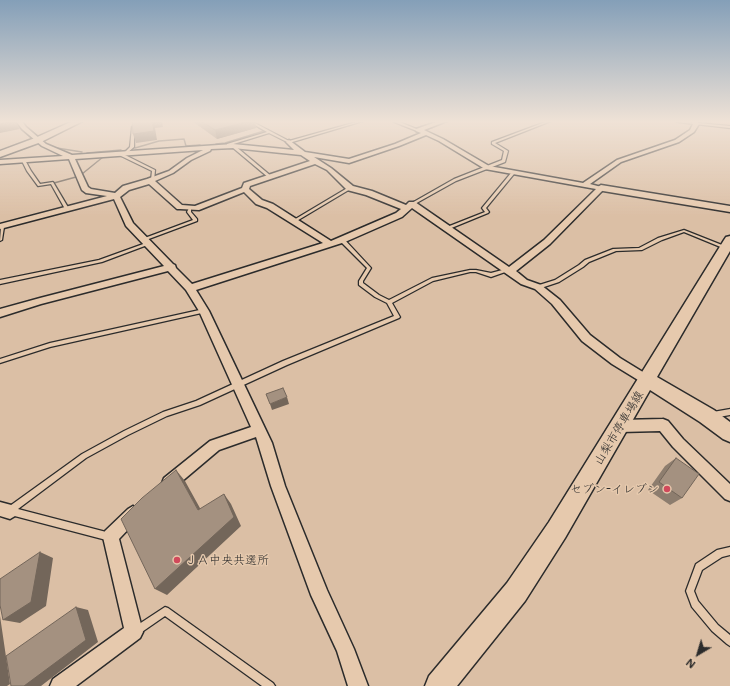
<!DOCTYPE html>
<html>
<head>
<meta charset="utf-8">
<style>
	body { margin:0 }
	#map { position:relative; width:730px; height:686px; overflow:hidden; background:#dbbfa5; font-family:Mali,sans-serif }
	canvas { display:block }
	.north { position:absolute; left:678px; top:634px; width:40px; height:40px; -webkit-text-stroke:3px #e6c9ad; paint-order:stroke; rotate:218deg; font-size:11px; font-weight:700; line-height:16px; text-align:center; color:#2b2b2b }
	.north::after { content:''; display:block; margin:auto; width:14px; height:18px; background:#2b2b2b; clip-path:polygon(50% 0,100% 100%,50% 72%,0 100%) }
</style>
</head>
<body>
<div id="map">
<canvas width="730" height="686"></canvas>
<div class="north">N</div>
</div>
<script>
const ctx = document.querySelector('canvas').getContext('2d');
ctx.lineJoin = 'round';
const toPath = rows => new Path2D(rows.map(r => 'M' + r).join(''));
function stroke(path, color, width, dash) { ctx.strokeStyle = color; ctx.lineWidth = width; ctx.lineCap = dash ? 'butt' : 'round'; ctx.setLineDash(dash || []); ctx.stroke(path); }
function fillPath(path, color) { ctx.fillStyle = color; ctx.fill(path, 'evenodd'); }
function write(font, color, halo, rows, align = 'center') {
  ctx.font = font + ' Mali,"Klee One",sans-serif'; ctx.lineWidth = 3; ctx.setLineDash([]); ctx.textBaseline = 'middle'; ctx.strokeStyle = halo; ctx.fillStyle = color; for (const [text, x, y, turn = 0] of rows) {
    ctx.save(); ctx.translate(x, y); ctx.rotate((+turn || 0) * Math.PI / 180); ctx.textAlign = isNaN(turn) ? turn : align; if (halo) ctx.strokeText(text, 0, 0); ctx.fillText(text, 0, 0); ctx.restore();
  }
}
stroke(toPath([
	[216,144,225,143,264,131,254,125],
	[57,148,82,152],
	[135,148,159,141,184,139,186,146,200,145],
	[87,153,121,150],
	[82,174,103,157],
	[54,183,76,177]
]), '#665d54', 1.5);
const lane = toPath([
	[248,121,251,121,289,141,360,121,363,121,289,143,269,133,227,146,227,144,267,132,248,121],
	[394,121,397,121,419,130,417,131,394,122,394,121],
	[548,121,551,121,495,143,508,151,505,162,456,181,413,205,410,204,454,179,502,160,504,151,492,144,492,142,548,121],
	[676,121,730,126,730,128,677,122,676,121],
	[133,126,134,127,134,147,127,153,125,152,130,147,132,127,133,126],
	[232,145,234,145,271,176,271,178,269,178,232,147,232,145],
	[117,152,119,152,155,170,154,181,151,180,152,171,117,154,117,152],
	[23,160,25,160,31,171,40,184,53,182,69,209,68,210,65,209,51,184,38,186,27,171,22,161,23,160],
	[511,173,514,174,486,208,489,212,488,213,449,229,447,229,447,227,485,212,482,208,511,173],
	[349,187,352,188,295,222,294,222,292,221,349,187],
	[189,208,191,208,191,212,197,219,197,221,146,240,142,240,142,239,193,220,187,212,189,208],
	[1,226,2,226,4,227,2,240,0,241,1,226],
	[684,230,727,247,725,248,723,248,684,232,662,240,642,250,616,251,589,262,583,267,559,282,538,289,536,287,536,286,555,280,579,265,585,260,613,249,639,248,658,238,684,230],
	[340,239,344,239,371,268,363,281,363,283,379,295,389,300,432,278,470,270,476,270,491,273,506,269,508,270,508,271,491,277,476,272,470,272,433,281,392,303,400,317,399,318,287,365,200,405,167,416,128,435,86,458,18,509,110,533,113,534,114,537,113,540,110,541,7,514,6,511,7,508,82,454,124,431,163,412,196,401,283,361,394,316,387,303,375,297,359,285,359,281,367,268,340,241,340,239],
	[146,243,148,243,150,244,102,262,0,284,0,280,99,260,146,243],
	[204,309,206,310,207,311,206,312,50,347,0,363,0,359,50,343,204,309],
	[730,409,730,415,713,418,711,417,710,415,711,413,713,412,730,409],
	[730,547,730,555,722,557,702,570,694,591,698,601,718,625,730,635,730,646,727,644,712,631,692,607,686,591,696,564,717,550,730,547],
	[165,607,168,608,273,683,275,686,262,686,165,616,139,634,136,635,133,634,132,631,133,628,165,607]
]);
const street = toPath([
	[16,121,22,121,26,127,46,144,72,155,233,144,294,150,286,142,289,140,305,152,349,159,395,144,421,133,416,131,416,129,439,121,447,121,424,130,443,139,489,166,583,183,617,160,675,140,690,130,693,124,691,121,697,121,699,124,694,132,679,142,621,162,590,184,605,188,550,244,516,271,527,280,541,285,560,300,590,335,620,358,651,377,653,380,651,383,647,385,643,383,612,364,582,341,552,304,535,289,521,284,412,208,402,217,345,242,196,290,209,311,272,443,285,486,327,590,354,649,368,686,348,686,337,651,311,595,271,486,256,437,219,450,174,488,169,490,164,488,162,483,164,478,210,441,251,427,199,311,186,290,168,271,41,304,0,317,0,309,40,298,164,266,126,226,114,199,0,229,0,224,107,196,86,193,82,190,69,159,0,164,0,160,63,156,42,146,22,129,16,121],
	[426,135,439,141,485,169,596,189,544,240,509,267,415,202,409,202,406,205,372,191,353,186,331,168,314,157,349,163,399,146,426,135],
	[233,148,301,155,310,161,244,183,242,188,195,206,182,205,155,181,173,173,191,160,210,151,211,149,233,148],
	[203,150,187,158,169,171,147,179,123,186,115,193,91,189,88,187,75,159,203,150],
	[315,164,327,170,347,190,366,195,401,209,396,213,331,241,273,204,262,200,249,189,250,186,315,164],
	[149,184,177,209,180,209,199,210,244,192,256,204,267,208,323,243,192,284,176,268,175,265,173,264,133,223,120,197,129,190,149,184],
	[663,419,668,421,683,439,730,484,730,501,725,499,673,447,660,431,620,432,615,430,614,426,615,422,620,420,663,419],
	[0,502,15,506,18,511,15,516,10,519,0,516,0,502],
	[133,506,138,509,141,514,138,519,119,539,143,632,140,638,76,686,50,686,53,679,124,628,103,537,105,531,128,509,133,506]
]);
const secondary = toPath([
	[73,121,83,121,41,142,0,157,0,151,35,138,73,121],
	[601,185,730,206,730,212,597,190,596,188,601,185],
	[730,236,730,251,657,377,714,410,730,422,730,442,723,439,700,422,650,390,565,538,525,601,457,686,425,686,429,676,507,583,549,522,724,240,726,237,730,236]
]);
stroke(lane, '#2b2b2b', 2.5);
stroke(street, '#2b2b2b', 3);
stroke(secondary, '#2b2b2b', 3);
fillPath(lane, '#e6c9ad');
fillPath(street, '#e6c9ad');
fillPath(secondary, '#e6c9ad');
fillPath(toPath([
	[192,121,255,121,256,128,217,139],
	[676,458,682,498,670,505,648,490,665,466]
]), '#8d7d6e');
fillPath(toPath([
	[13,121,15,121,20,129,0,133,0,124],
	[152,121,162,121,163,127,155,128,157,140,136,143,133,134],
	[250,121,255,121,256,128,217,139,215,130],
	[287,397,289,404,272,410,270,404],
	[176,470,185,481,206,519,198,510],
	[224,494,231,504,241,526,167,595,155,589],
	[40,552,53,558,46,606,20,623,3,620],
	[76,607,88,610,98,642,41,686,24,686],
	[0,616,10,684,7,686,0,686]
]), '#73665a');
const building = toPath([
	[0,121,13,121,0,124,0,121],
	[132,121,152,121,154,131,133,134,132,121],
	[201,121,250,121,215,130,201,121],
	[283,388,287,397,270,404,266,394,283,388],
	[676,458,699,474,682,498,659,482,676,458],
	[176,470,198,510,224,494,234,517,155,589,121,519,142,498,176,470],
	[40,552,31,602,3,620,0,605,0,579,40,552],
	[76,607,86,640,24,686,11,686,6,656,76,607]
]);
fillPath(building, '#a49180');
stroke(building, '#73665a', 1);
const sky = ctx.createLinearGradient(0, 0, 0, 217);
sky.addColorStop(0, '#849fb8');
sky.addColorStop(0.56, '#efe2d6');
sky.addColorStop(1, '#efe2d600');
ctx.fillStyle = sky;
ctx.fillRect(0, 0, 730, 217);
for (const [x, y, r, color] of [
	[667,489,4,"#d1495b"],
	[177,560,4,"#d1495b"]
]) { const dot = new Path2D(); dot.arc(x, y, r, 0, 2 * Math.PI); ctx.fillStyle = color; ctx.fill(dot); stroke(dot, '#e6c9ad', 1.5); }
write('12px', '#2b2b2b', '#e6c9ad', [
	["山梨市停車場線",619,428,-59]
]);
write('12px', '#2b2b2b', '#e6c9ad', [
	["セブン-イレブン",659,489],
	["ＪＡ中央共選所",185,560,"left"]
], 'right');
</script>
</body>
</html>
